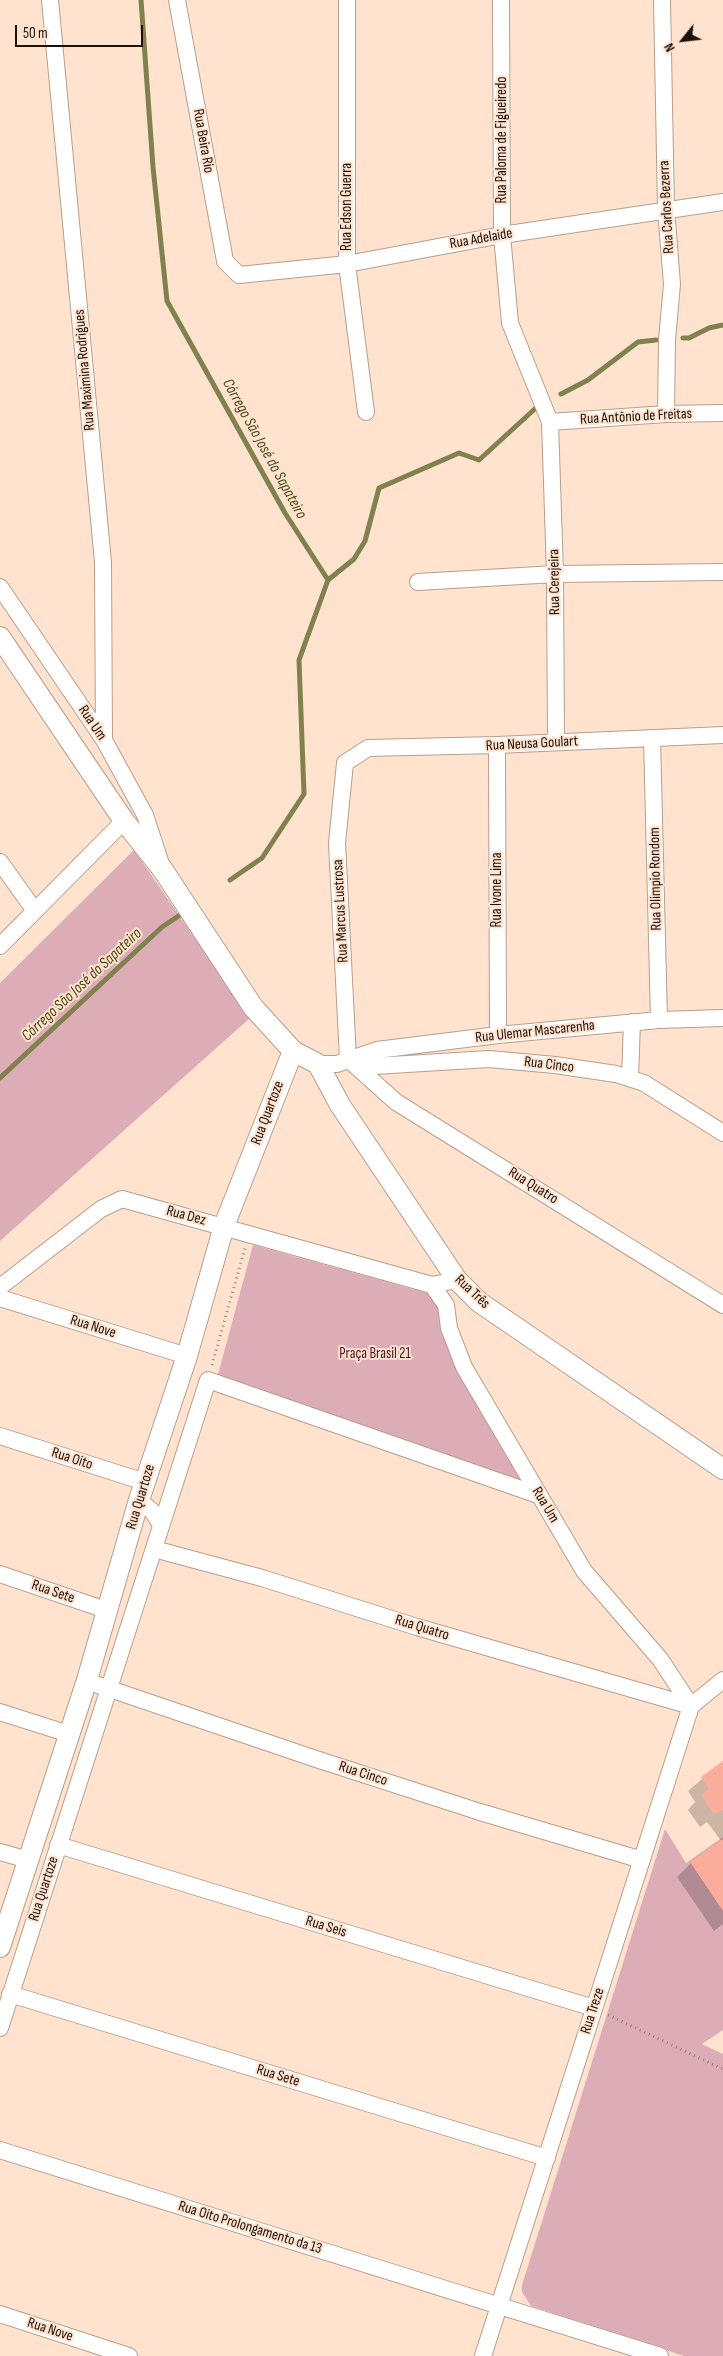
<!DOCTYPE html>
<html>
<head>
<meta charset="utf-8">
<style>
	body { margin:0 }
	#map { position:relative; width:723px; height:2356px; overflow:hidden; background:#ffe3ce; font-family:"Sofia Sans Condensed",sans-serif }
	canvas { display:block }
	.north { position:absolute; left:658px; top:15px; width:50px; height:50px; -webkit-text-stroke:4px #ffe3ce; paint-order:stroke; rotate:241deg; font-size:14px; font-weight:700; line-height:20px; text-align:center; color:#1b110a }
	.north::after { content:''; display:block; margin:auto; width:18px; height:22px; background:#1b110a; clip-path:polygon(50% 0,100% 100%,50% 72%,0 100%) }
	.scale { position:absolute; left:15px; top:25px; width:128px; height:22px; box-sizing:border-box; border:2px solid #1b110a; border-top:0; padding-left:6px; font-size:15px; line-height:18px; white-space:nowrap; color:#1b110a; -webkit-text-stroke:4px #ffe3ce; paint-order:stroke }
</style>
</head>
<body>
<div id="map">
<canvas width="723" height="2356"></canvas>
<div class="north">N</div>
<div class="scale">50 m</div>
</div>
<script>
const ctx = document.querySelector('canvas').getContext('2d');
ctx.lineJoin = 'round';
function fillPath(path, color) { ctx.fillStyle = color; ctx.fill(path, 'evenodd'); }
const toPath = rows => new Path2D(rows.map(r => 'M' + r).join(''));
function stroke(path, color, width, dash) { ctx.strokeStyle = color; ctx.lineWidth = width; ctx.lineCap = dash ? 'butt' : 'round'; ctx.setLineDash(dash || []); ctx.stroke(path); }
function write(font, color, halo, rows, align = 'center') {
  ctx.font = font + ' "Sofia Sans Condensed",sans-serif'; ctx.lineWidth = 4; ctx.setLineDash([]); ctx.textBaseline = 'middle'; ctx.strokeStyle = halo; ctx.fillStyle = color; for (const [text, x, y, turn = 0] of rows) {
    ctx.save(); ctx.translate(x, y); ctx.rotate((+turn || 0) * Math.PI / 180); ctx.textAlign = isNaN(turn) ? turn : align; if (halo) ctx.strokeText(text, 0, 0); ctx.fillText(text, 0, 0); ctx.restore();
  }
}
fillPath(toPath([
	[134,850,250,1018,0,1241,0,983],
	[253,1245,434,1295,451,1354,527,1482,217,1378],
	[665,1829,686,1863,723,1837,723,2030,702,2044,723,2054,723,2356,684,2356,531,2306,522,2292,522,2285]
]), '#ddadb7');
fillPath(toPath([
	[723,1761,723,1924,714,1931,677,1877,691,1863,722,1842,707,1822,700,1827,688,1810,695,1802,688,1791]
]), '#0003');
stroke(toPath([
	[141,0,153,167,167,301,285,513,328,580],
	[683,338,689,338,709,328,723,325],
	[561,394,588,380,638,342,656,340],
	[328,580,354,559,365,541,379,488,459,453,479,460,538,406],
	[230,880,262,858,304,794,299,660,328,580],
	[0,1078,162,927,183,913]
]), '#80824e', 5);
fillPath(toPath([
	[723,1761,723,1810,714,1814,701,1795,709,1789,701,1777],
	[723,1839,723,1911,690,1862]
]), '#fbad9c');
const minor = toPath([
	[50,0,103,562,104,740],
	[177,0,225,261,239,275,347,264,502,235,723,202],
	[347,0,347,264,366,412],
	[501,0,502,235,510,323,550,422,555,574,556,742],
	[662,0,666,209,672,284,667,340,666,414],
	[550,422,666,414,723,413],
	[418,582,555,574,723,572],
	[0,587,104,740,145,815,161,864],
	[652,738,659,1020],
	[497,745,498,1035],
	[0,862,35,911],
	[0,946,124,821],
	[348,1059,337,843,345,763,368,748,497,745,723,735],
	[348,1059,396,1102,723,1305],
	[318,1064,337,1064,377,1050,498,1035,659,1020,723,1018],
	[358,1067,489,1059,555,1065,616,1074,644,1083,723,1133],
	[630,1078,632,1022],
	[432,1285,446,1305,449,1328,464,1367,584,1571,660,1659,691,1706],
	[0,1287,101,1209,122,1199,432,1285,457,1280],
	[0,1298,187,1356],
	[0,1436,145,1482],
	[139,1500,152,1511,161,1525],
	[154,1549,262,1578,417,1627,691,1706],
	[0,1574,106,1610],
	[98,1685,316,1759,480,1812,642,1860],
	[0,1712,69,1734],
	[58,1845,594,2008],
	[0,1852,28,1860],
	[10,1994,547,2158],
	[0,2028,208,1380,538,1495],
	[0,2150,660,2356],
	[0,2314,129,2356],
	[483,2356,691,1706,723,1680]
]);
const tertiary = toPath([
	[0,637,124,821,163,870,253,1007,293,1051,318,1064,340,1105,457,1280,479,1302,723,1469],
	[0,1947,87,1680,139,1500,187,1356,224,1226,293,1051]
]);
stroke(minor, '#b89e8a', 18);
stroke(tertiary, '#b89e8a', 22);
stroke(toPath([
	[212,1365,245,1248],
	[608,2015,723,2069]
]), '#978374', 3, [1, 4]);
stroke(minor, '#fff', 16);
stroke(tertiary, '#fff', 20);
write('15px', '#1b110a', '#ffe3ce', [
	["Rua Paloma de Figueiredo",502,140,-90],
	["Rua Beira Rio",203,141,80],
	["Rua Edson Guerra",347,207,-90],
	["Rua Carlos Bezerra",667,207,-93],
	["Rua Adelaide",481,239,-10],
	["Rua Maximina Rodrigues",85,370,-95],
	["Rua Antônio de Freitas",636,417,-3],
	["Rua Cerejeira",555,582,-91],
	["Rua Um",92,723,56],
	["Rua Neusa Goulart",532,744,-3],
	["Rua Olimpio Rondom",656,879,-91],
	["Rua Ivone Lima",497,890,-90],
	["Rua Marcus Lustrosa",341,911,-93],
	["Rua Ulemar Mascarenha",535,1032,-6],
	["Rua Cinco",549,1065,7],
	["Rua Quartoze",268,1113,-69],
	["Rua Quatro",533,1186,32],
	["Rua Dez",186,1216,15],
	["Rua Três",472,1292,43],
	["Rua Nove",93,1327,17],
	["Rua Oito",72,1459,18],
	["Rua Quartoze",141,1497,-73],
	["Rua Um",545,1505,59],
	["Rua Sete",53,1592,19],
	["Rua Quatro",422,1628,17],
	["Rua Cinco",363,1774,18],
	["Rua Quartoze",44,1889,-72],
	["Rua Seis",326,1927,17],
	["Rua Treze",593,2011,-72],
	["Rua Sete",278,2076,17],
	["Rua Oito Prolongamento da 13",250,2228,17],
	["Rua Nove",50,2330,18]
]);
write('15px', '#510d24', '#ffe3ce', [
	["Praça Brasil 21",375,1354]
]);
write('italic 16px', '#474b15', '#ffe3ce', [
	["Córrego São José do Sapateiro",264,449,61],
	["Córrego São José do Sapateiro",82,985,-43]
]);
</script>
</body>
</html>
